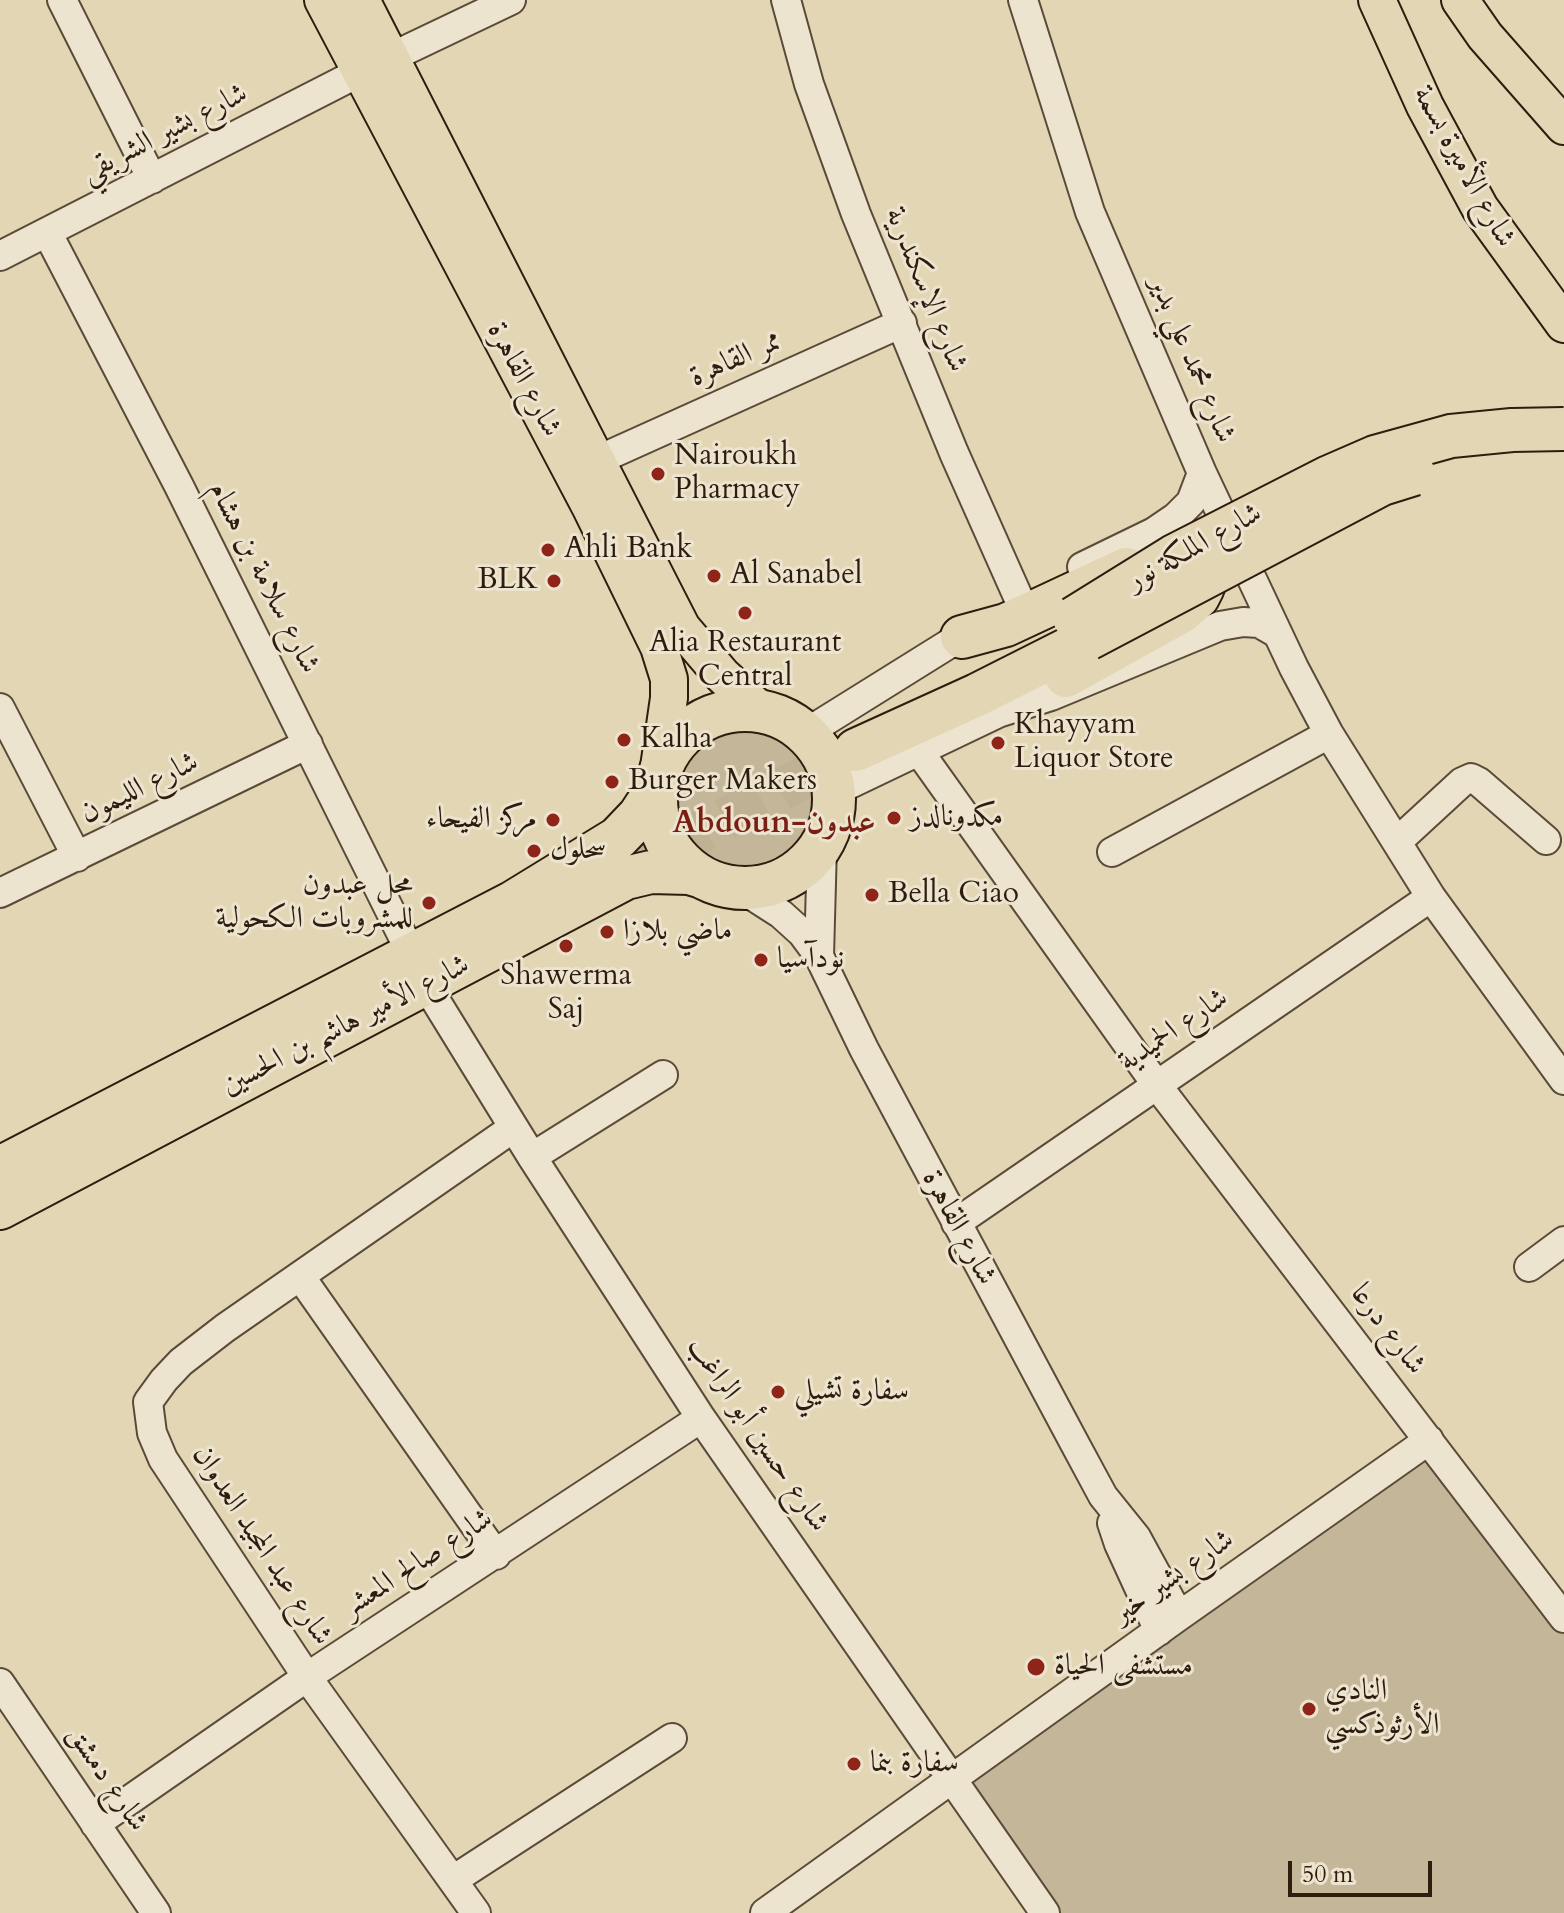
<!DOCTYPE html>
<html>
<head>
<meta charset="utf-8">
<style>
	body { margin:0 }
	#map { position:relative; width:1564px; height:1913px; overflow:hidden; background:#e3d6b5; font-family:Cardo,serif }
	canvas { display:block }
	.scale { position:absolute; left:1288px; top:1861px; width:144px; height:36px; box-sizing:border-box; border:4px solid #2e1c0e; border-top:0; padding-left:10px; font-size:24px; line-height:28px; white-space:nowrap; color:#2e1c0e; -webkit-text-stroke:6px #ede4cf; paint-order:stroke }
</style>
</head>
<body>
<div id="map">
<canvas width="1564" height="1913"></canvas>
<div class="scale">50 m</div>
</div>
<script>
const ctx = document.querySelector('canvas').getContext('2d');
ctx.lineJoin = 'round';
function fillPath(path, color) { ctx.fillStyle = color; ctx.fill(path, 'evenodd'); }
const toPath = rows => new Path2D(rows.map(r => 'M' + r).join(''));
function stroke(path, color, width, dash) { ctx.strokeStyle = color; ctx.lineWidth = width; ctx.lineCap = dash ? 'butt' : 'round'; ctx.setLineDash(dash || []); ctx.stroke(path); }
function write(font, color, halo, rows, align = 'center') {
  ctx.font = font + ' Cardo,Amiri,serif'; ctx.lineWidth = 6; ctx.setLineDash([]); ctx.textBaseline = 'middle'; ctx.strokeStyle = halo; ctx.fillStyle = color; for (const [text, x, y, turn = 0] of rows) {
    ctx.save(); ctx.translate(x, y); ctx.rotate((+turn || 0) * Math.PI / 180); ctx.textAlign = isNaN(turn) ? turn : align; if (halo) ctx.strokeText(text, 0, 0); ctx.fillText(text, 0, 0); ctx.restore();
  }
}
fillPath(toPath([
	'674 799a73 73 0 1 1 146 0a73 73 0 1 1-146 0Z',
	[1427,1445,1564,1634,1564,1913,1039,1913,951,1784]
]), '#c4b699');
stroke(toPath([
	[613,878,856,750]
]), '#bfb194', 42, [42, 21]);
const minor = toPath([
	[62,0,152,179],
	[786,0,809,84,856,214,954,453,1019,599],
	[1023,0,1090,212,1202,473,1294,668,1329,734,1431,897,1564,1080],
	[47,232,179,486,413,957],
	[0,256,360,72,511,0],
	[598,460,902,323],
	[1082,567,1154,532,1176,517,1191,502,1202,473],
	[0,708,77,857],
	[806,733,976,627],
	[918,750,1156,1084,1564,1618],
	[835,791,998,713,1051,696,1220,626,1243,622,1259,623,1278,634],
	[1398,841,1462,782,1471,778,1479,782,1546,840],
	[1112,852,1329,734],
	[742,889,781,914,802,933,819,956,864,1049,1075,1444,1103,1496,1136,1537,1179,1616],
	[0,893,308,744],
	[819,956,822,846],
	[426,985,532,1157,701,1418,1045,1913],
	[532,1157,663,1075],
	[956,1223,1431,897],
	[1529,1267,1564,1241],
	[300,1276,496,1555],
	[1112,1523,1119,1544,1159,1631],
	[0,1683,156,1913],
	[95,1824,307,1677,701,1418],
	[453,1880,672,1738],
	[476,1913,307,1677,163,1459,152,1433,148,1402,164,1380,181,1362,225,1328,513,1128],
	[765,1913,1179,1616,1429,1440]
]);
const major = toPath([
	[323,0,591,508,659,647,669,679,669,698,658,774],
	[361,0,682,628,722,675,761,711],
	[1377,0,1425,106,1480,208,1564,324],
	[1460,0,1485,36,1564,126]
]);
const highway = toPath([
	[962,637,1006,625,1126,569],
	[1066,676,1181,612,1198,597,1203,587],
	'656 799a89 89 0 1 1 178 0a89 89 0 1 1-178 0Z',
	[856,750,977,695,1088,639],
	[0,1168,512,903,618,838,639,816,656,790],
	[0,1208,626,878,651,872,689,873,699,876]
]);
stroke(minor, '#5b4a38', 32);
stroke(major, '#2e1c0e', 40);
stroke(highway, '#2e1c0e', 46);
stroke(minor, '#ede4cf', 28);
stroke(major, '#e3d6b5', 36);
stroke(highway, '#e3d6b5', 42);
const highwayBridge = toPath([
	[1074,618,1174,556,1329,477,1375,457,1451,436,1512,430,1564,429],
	[1088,639,1382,484,1414,474]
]);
stroke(highwayBridge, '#2e1c0e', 46, []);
stroke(highwayBridge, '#e3d6b5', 42);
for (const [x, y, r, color] of [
	[658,474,8,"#8f2418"],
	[548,550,8,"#8f2418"],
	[714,576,8,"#8f2418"],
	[554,581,8,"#8f2418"],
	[745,613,8,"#8f2418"],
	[624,740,8,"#8f2418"],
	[998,743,8,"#8f2418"],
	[612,782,8,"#8f2418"],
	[894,818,8,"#8f2418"],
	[553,820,8,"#8f2418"],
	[534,851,8,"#8f2418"],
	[872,895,8,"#8f2418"],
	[429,903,8,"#8f2418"],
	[607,932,8,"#8f2418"],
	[566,946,8,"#8f2418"],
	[761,960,8,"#8f2418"],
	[778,1392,8,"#8f2418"],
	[1036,1667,10,"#8f2418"],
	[1309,1709,8,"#8f2418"],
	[854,1764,8,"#8f2418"]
]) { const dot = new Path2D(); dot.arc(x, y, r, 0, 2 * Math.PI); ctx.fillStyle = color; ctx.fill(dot); stroke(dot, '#ede4cf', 3); }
write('30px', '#2e1c0e', '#ede4cf', [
	["شارع بشير الشريقي",165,134,-27],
	["شارع الأميرة بسمة",1463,167,61],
	["شارع الإسكندرية",925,290,68],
	["ممر القاهرة",736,360,-24],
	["شارع محمد علي بدير",1191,360,67],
	["شارع القاهرة",523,380,62],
	["شارع الملكة نور",1195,548,-29],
	["شارع سلامة بن هشام",263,578,63],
	["شارع الليمون",140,789,-26],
	["شارع الأمير هاشم بن الحسين",346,1026,-27],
	["شارع الحميدية",1174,1031,-34],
	["شارع القاهرة",958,1228,62],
	["شارع درعا",1387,1330,53],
	["شارع حسين أبو الراغب",757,1435,56],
	["شارع عبد المجيد العدوان",261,1546,57],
	["شارع صالح المعشر",418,1564,-33],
	["شارع بشير خير",1174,1578,-35],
	["شارع دمشق",106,1779,56]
]);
write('30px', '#2e1c0e', '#ede4cf', [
	["Nairoukh",674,457],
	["Pharmacy",674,491],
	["Ahli Bank",564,550],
	["Al Sanabel",730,576],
	["BLK",538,581,"right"],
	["Alia Restaurant",745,644,"center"],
	["Central",745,678,"center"],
	["Khayyam",1014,726],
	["Liquor Store",1014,760],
	["Kalha",640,740],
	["Burger Makers",628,782],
	["مكدونالدز",910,818],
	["مركز الفيحاء",537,820,"right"],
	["سحلول",550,851],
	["محل عبدون",413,886,"right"],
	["للمشروبات الكحولية",413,920,"right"],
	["Bella Ciao",888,895],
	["ماضي بلازا",623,932],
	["نودآسيا",777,960],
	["Shawerma",566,977,"center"],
	["Saj",566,1011,"center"],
	["سفارة تشيلي",794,1392],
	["مستشفى الحياة",1054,1667],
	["النادي",1325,1692],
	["الأرثوذكسي",1325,1726],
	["سفارة بنما",870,1764]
], 'left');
write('bold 32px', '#7a1f14', '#ede4cf', [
	["Abdoun-عبدون",774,825]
]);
</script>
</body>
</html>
